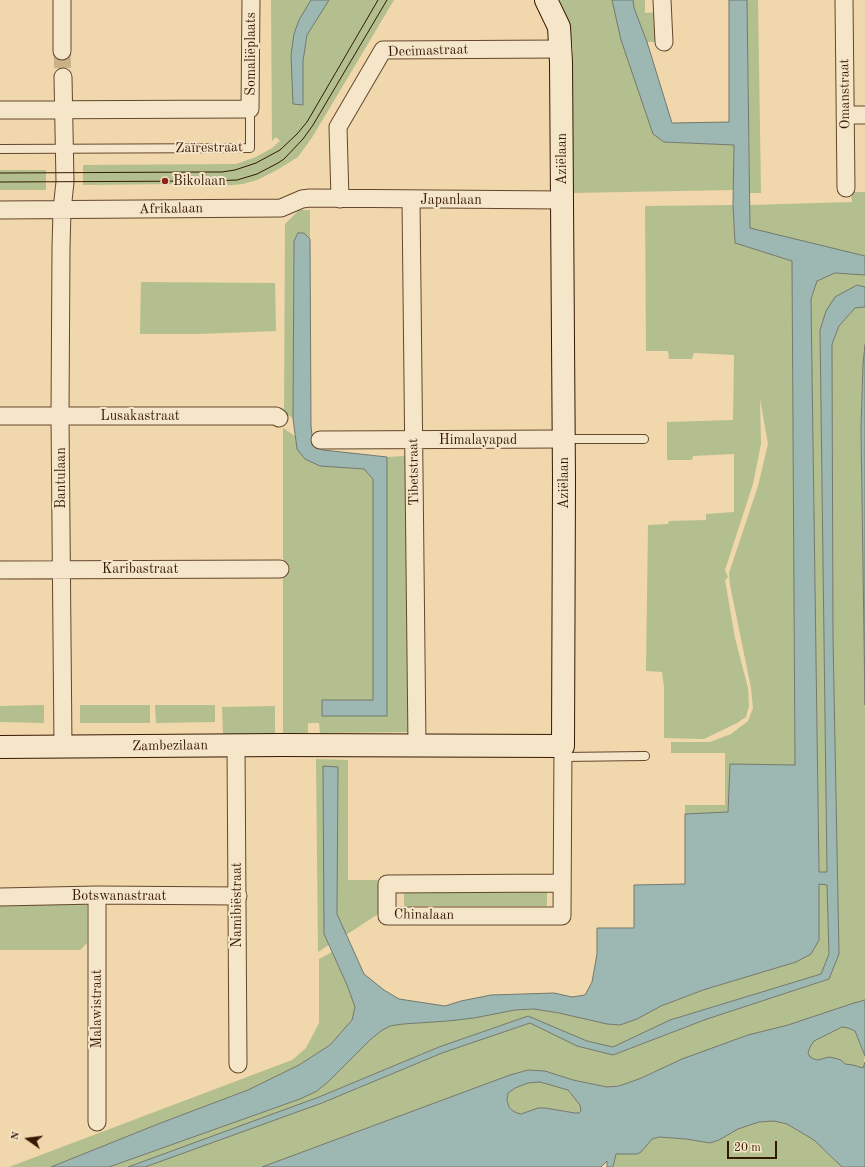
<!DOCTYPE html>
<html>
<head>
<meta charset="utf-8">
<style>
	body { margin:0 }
	#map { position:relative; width:865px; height:1167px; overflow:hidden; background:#f0d7ac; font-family:"Old Standard TT",serif }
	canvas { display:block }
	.north { position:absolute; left:8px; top:1119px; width:40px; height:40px; -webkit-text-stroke:3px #f5e5c9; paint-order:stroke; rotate:284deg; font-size:11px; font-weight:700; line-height:16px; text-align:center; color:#361903 }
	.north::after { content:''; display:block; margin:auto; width:14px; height:18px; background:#361903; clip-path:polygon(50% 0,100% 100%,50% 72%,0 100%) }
	.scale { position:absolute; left:727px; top:1141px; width:50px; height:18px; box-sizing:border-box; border:2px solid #361903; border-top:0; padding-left:5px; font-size:12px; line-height:14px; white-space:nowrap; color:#361903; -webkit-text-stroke:3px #f5e5c9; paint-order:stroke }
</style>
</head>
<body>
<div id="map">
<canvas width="865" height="1167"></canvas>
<div class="north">N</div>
<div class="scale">20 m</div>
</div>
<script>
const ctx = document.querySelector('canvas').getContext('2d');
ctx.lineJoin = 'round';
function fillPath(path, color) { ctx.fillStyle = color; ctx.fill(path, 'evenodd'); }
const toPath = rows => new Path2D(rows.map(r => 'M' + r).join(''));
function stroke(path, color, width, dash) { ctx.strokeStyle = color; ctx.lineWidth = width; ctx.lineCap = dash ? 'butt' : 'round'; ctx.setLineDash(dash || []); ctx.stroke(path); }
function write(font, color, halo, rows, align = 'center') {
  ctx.font = font + ' "Old Standard TT",serif'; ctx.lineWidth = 4; ctx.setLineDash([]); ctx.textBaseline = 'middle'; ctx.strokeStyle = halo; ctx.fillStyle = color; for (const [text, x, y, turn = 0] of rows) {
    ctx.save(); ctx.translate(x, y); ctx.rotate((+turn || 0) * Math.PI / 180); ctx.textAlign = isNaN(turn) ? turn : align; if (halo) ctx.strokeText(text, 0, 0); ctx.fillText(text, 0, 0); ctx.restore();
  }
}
fillPath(toPath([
	[271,0,311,0,299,20,293,104,303,105,303,61,307,35,329,0,394,0,313,136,298,157,277,170,257,180,243,184,210,187,175,186,175,184,83,185,83,165,236,164,256,157,272,148,280,141,276,137,272,141],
	[559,0,612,0,621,40,653,134,664,142,734,145,733,190,571,193,573,84,573,50,571,33],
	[633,0,645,0,645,13,658,12,659,42,647,42,634,8],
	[747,0,758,0,761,193,750,193],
	[0,170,46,170,46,190,0,190],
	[851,192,865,192,865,256,750,228,749,205,852,202],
	[733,205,735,243,792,261,795,765,730,764,728,812,685,814,685,805,725,805,725,753,671,753,671,742,710,742,731,734,748,721,753,708,751,688,730,585,729,573,758,486,768,444,760,399,761,444,753,484,725,570,728,577,725,580,735,638,748,688,749,706,746,717,737,723,704,739,664,738,664,687,662,672,646,671,648,525,668,524,669,521,706,520,706,514,734,512,734,454,693,456,692,460,667,460,667,422,733,420,734,355,694,353,692,359,669,359,668,351,646,351,645,206],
	[299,210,310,210,310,239,304,234,294,241,293,418,284,413,285,224],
	[835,273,865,275,865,287,856,285,820,330,827,872,819,872,811,299,817,281],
	[141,282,275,283,276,331,198,334,140,334],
	[865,307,865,345,863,364,861,429,865,705,865,1000,854,1003,788,1025,748,1035,655,1071,639,1079,619,1086,607,1087,573,1080,545,1071,528,1070,510,1075,262,1167,145,1167,322,1103,442,1053,530,1023,577,1046,613,1055,707,1019,829,979,839,954,833,637,832,344,839,326,855,308],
	[283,428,295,436,297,449,348,468,364,469,373,479,373,700,322,700,322,716,387,716,387,457,405,456,408,732,320,733,319,723,308,723,308,733,283,733],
	[44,705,44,723,0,722,0,706],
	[80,705,150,705,150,723,80,723],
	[155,705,215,705,215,722,156,723],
	[275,706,275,734,223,734,222,707],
	[316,759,348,760,348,880,378,880,378,914,346,935,337,914,338,768,324,934,329,945,318,952],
	[818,884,827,884,829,954,821,974,670,1020,613,1047,587,1041,527,1016,439,1047,319,1097,128,1167,109,1167,300,1099,317,1091,329,1081,371,1039,381,1031,390,1026,403,1024,448,1021,474,1018,515,1010,534,1009,559,1013,607,1024,620,1025,637,1019,661,1006,703,990,796,962,819,940],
	[547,891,547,906,404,906,404,892],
	[0,902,87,902,87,943,80,950,0,950],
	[332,952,347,985,355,1007,352,1020,330,1045,299,1065,248,1090,158,1124,51,1167,9,1167,292,1060,306,1048,319,1023,319,959],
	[842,1027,848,1028,855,1031,865,1056,863,1068,853,1065,845,1064,841,1060,829,1057,818,1060,810,1057,808,1053,810,1047,814,1041],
	[540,1082,568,1090,580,1105,581,1111,579,1113,575,1113,565,1111,528,1112,521,1114,517,1113,513,1111,509,1107,507,1100,508,1093,515,1088,528,1083],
	[774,1121,787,1124,814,1140,842,1167,613,1167,616,1154,637,1154,641,1152,652,1139,659,1137,686,1139,710,1143,719,1140,738,1129,759,1122]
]), '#b3bf8e');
const water = toPath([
	[311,0,329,0,307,35,303,61,303,105,293,104,291,55,294,34,299,20,311,0],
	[612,0,633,0,634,8,647,42,672,123,729,122,729,0,747,0,750,228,865,256,865,275,835,273,817,281,811,299,819,872,827,872,820,330,826,311,835,297,857,285,865,287,865,307,855,308,839,326,832,344,833,637,839,954,829,979,707,1019,613,1055,577,1046,530,1023,442,1053,322,1103,145,1167,128,1167,319,1097,439,1047,528,1016,587,1041,613,1047,670,1020,821,974,829,954,827,885,819,884,819,940,811,954,796,962,703,990,661,1006,637,1019,620,1025,607,1024,559,1013,534,1009,515,1010,474,1018,448,1021,403,1024,390,1026,381,1031,371,1039,329,1081,317,1091,300,1099,109,1167,51,1167,158,1124,248,1090,299,1065,330,1045,352,1020,355,1007,347,985,324,934,323,766,338,767,337,914,364,974,384,990,399,999,445,1006,461,1001,491,995,554,993,572,997,585,995,592,982,597,954,597,928,634,928,634,885,685,884,685,814,728,812,730,764,795,765,792,261,735,243,733,205,734,145,664,142,653,134,621,40,612,0],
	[298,233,304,233,310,239,311,426,313,445,323,450,387,457,387,716,322,716,322,700,373,700,373,479,364,469,320,466,305,459,297,449,293,418,294,241,298,233],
	[865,345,865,705,861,429,863,364,865,345],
	[865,1000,865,1056,855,1031,848,1028,842,1027,814,1041,810,1047,808,1053,810,1057,814,1059,818,1060,829,1057,838,1059,841,1060,845,1064,853,1065,863,1068,865,1062,865,1167,842,1167,814,1140,787,1124,774,1121,759,1122,738,1129,719,1140,710,1143,686,1139,659,1137,652,1139,641,1152,637,1154,616,1154,613,1167,607,1167,607,1161,601,1167,262,1167,510,1075,528,1070,545,1071,573,1080,607,1087,619,1086,639,1079,682,1059,748,1035,788,1025,854,1003,865,1000],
	[540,1082,568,1090,580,1105,581,1111,579,1113,575,1113,545,1108,538,1108,521,1114,517,1113,513,1111,509,1107,507,1100,508,1093,515,1088,528,1083,540,1082]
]);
fillPath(water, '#9db7b3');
stroke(water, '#74786d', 1);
stroke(toPath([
	[62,51,63,77]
]), '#cbb18a', 17, [17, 8]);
const lane = toPath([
	[0,149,250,148,250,109],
	[565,439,644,439],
	[563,757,645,756]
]);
const street = toPath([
	[62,0,62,51],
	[662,0,664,42],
	[844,0,846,188],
	[0,110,250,109,251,0],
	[845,115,865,115],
	[340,199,338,127,383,50,561,49],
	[411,200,417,745],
	[0,210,281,208,302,199,310,198,562,200],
	[0,416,276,416,279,418],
	[320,440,564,439],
	[0,570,280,569],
	[236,745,238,1064],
	[63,747,60,416,61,248,62,210,65,182,63,77],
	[562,883,387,884,387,916,562,916,563,746],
	[97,895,97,1122],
	[0,897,97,895,238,896]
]);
const secondary = toPath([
	[0,747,281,745,563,746,564,480,561,62,559,27,546,0]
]);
stroke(lane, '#64482d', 10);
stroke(street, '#64482d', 19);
stroke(secondary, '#361903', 24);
stroke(lane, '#f5e5c9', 8);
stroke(street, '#f5e5c9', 17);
stroke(secondary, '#f5e5c9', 22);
stroke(toPath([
	[0,173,206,172,222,172,235,170,256,163,280,150,297,134,307,122,378,0],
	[0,182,210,181,237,180,257,174,278,163,284,159,303,139,313,125,387,0]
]), '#361903', 1);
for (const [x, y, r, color] of [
	[165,181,4,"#8f2418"]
]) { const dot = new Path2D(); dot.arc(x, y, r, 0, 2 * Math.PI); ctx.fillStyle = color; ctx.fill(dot); stroke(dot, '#f5e5c9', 1.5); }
write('14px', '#361903', '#f5e5c9', [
	["Decimastraat",428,51,-2],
	["Somaliëplaats",251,54,-90],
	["Omanstraat",845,94,-91],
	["Zaïrestraat",209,148,-1],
	["Aziëlaan",562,159,-90],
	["Japanlaan",451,200],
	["Afrikalaan",171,209,-1],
	["Lusakastraat",140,416],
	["Himalayapad",478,440],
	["Tibetstraat",414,472,-91],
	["Bantulaan",61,478,-90],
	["Aziëlaan",564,483,-90],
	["Karibastraat",140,569],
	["Zambezilaan",170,746,-1],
	["Botswanastraat",119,896],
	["Namibiëstraat",237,905,-90],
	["Chinalaan",424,915,1],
	["Malawistraat",97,1009,-90]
]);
write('14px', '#361903', '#f5e5c9', [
	["Bikolaan",173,181]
], 'left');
</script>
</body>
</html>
